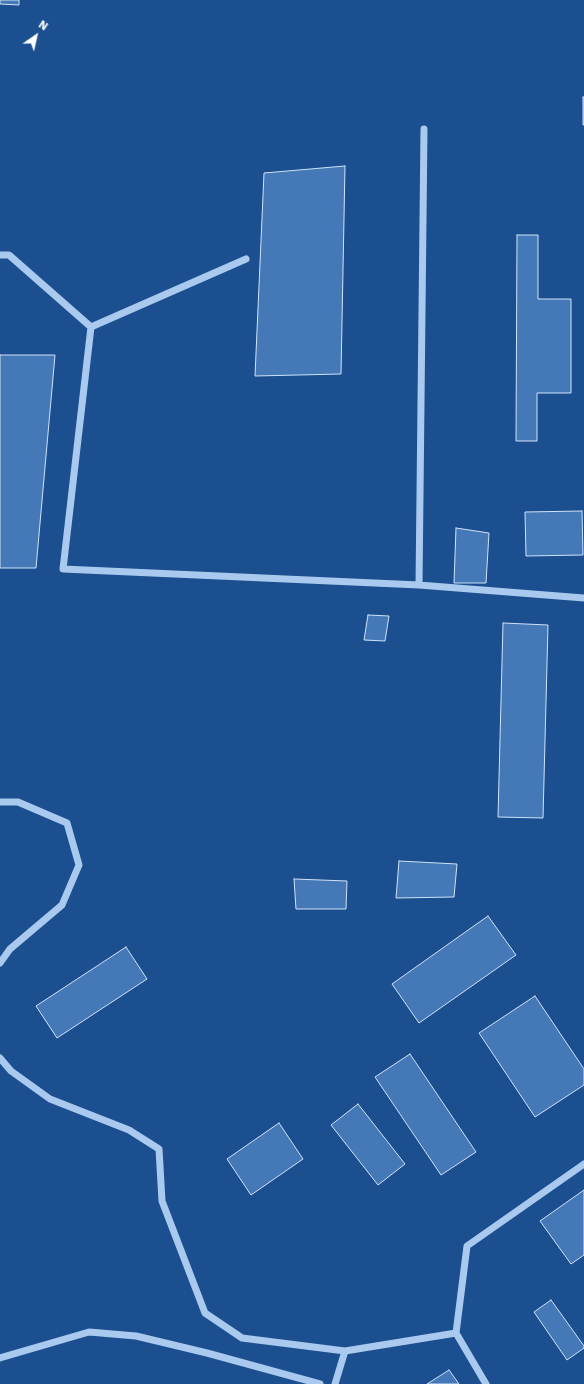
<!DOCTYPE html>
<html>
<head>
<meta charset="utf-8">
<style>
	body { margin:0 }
	#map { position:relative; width:584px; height:1384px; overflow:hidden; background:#1b4f8f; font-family:"Work Sans",sans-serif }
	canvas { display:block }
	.north { position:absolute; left:16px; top:16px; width:40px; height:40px; -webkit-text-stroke:3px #1b4f8f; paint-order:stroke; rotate:34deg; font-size:11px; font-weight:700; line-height:16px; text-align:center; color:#fff }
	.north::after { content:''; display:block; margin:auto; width:14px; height:18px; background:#fff; clip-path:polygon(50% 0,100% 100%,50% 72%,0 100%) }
</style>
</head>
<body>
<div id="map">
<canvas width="584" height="1384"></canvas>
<div class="north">N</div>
</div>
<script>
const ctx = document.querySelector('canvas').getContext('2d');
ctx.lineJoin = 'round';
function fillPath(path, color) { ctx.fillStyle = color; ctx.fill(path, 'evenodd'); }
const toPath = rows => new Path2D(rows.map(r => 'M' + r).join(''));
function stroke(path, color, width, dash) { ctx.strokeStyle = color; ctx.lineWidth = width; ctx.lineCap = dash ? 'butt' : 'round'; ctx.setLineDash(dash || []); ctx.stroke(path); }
const building = toPath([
	[0,0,19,0,19,5,0,4,0,0],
	[583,97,584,97,584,125,583,125,583,97],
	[345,166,341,374,255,376,264,173,345,166],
	[517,235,538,235,538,299,571,299,571,393,537,393,537,441,516,441,517,235],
	[0,355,55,355,36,568,0,568,0,355],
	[582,511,583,555,526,556,525,512,582,511],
	[456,528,489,533,486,583,454,583,456,528],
	[368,615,389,616,385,641,364,640,368,615],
	[503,623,548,625,543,818,498,817,503,623],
	[399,861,457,864,454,897,396,898,399,861],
	[294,879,347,881,346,909,296,909,294,879],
	[488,916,516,955,419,1023,392,984,488,916],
	[126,947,147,979,57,1038,36,1006,126,947],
	[535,996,584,1069,584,1085,535,1117,479,1033,535,996],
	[410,1054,476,1152,441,1175,375,1077,410,1054],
	[358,1104,405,1164,378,1185,331,1125,358,1104],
	[279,1123,303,1159,251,1195,227,1159,279,1123],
	[584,1190,584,1255,571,1264,540,1221,584,1190],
	[551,1300,584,1346,584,1348,567,1360,534,1312,551,1300],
	[449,1370,459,1384,427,1384,449,1370]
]);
fillPath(building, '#4478b7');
stroke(building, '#cfe3fa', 1);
stroke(toPath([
	[0,255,9,255,91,327,246,259],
	[91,327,63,569,419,585,584,598],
	[419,585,424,129],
	[0,802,18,802,67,823,79,865,62,905,10,949,0,963],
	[0,1058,11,1071,50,1099,129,1130,159,1149,162,1201,205,1313,242,1338,345,1351],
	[0,1358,89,1332,136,1336,207,1353,320,1384],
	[335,1384,345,1351,456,1333],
	[486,1384,456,1333,467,1246,584,1164]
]), '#a9c9ee', 7);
</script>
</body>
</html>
